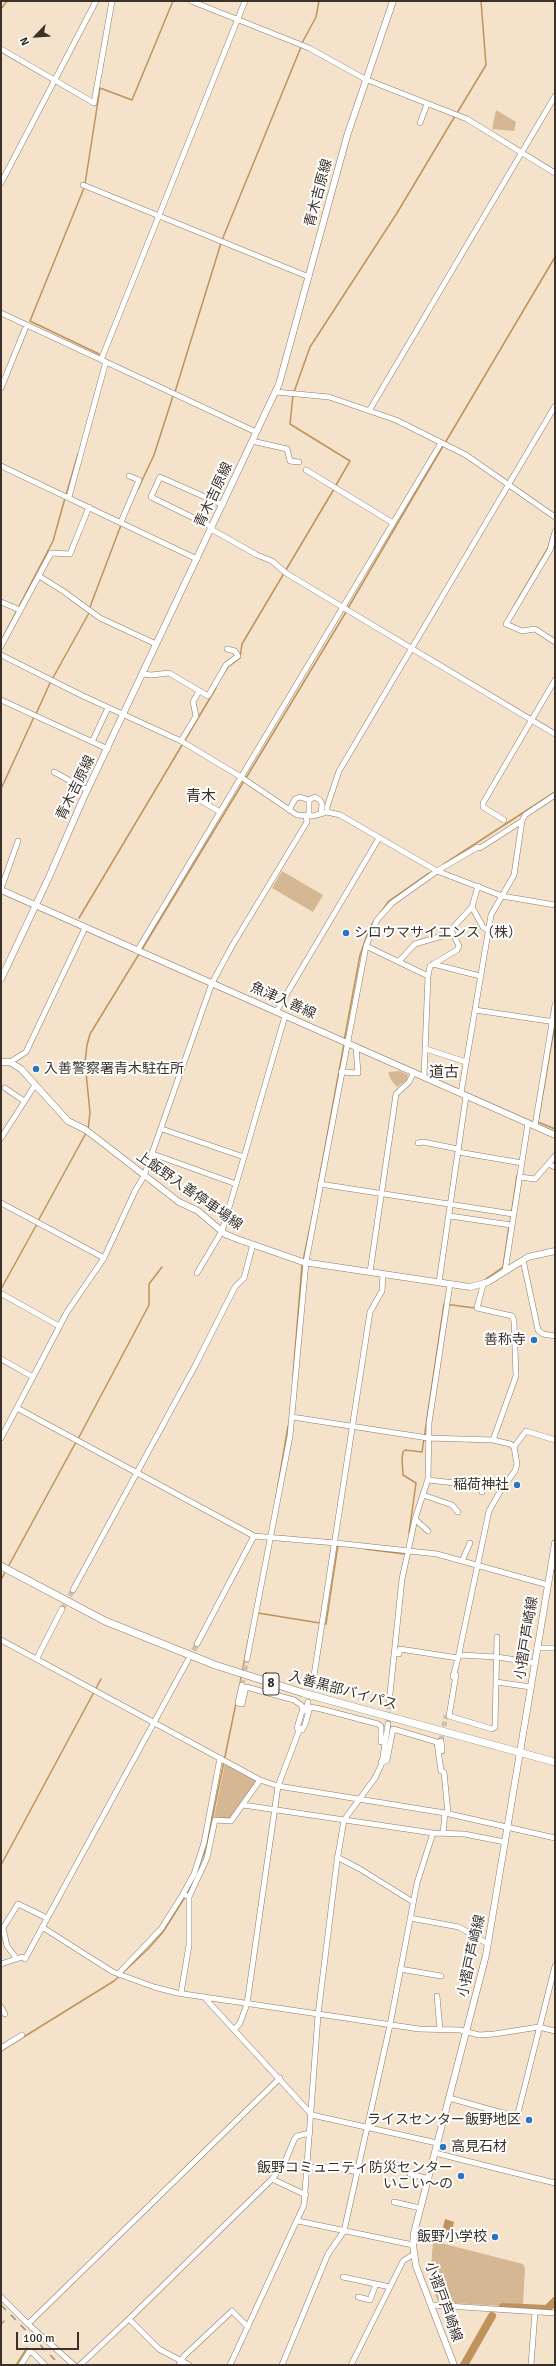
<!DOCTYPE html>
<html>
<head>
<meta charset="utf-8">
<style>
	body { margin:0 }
	#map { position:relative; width:556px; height:2366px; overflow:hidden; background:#f4e2cb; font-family:Signika,sans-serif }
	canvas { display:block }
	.frame { position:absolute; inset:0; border:2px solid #3a322a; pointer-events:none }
	.north { position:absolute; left:16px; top:16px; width:40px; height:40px; -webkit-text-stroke:3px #fff; paint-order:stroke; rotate:245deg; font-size:11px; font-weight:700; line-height:16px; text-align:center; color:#3a322a }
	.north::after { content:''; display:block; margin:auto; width:14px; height:18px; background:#3a322a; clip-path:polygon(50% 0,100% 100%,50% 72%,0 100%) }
	.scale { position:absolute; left:16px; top:2332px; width:63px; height:18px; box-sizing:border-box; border:2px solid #3a322a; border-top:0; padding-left:5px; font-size:12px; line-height:14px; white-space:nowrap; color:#3a322a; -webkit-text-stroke:3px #fff; paint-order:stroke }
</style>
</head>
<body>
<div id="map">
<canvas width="556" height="2366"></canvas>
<div class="frame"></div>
<div class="north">N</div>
<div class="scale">100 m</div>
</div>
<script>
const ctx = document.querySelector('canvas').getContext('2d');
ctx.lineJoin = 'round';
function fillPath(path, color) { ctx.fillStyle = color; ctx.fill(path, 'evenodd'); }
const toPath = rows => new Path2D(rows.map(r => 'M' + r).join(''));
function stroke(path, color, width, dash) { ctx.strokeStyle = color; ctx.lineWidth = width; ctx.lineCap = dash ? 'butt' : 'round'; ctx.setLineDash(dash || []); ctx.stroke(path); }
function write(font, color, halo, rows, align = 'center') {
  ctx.font = font + ' Signika,"Noto Sans JP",sans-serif'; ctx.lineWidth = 4; ctx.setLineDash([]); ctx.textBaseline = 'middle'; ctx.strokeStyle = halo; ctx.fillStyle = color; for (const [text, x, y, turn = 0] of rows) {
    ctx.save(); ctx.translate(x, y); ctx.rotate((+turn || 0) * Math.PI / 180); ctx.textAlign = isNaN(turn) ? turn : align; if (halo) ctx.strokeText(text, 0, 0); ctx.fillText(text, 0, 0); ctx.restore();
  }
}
fillPath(toPath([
	[496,110,516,122,514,131,492,129],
	[282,871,323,895,313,912,272,888],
	[400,1071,408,1075,407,1080,397,1087,391,1080,388,1072],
	[225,1763,257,1781,230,1820,214,1818],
	[433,2241,523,2264,525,2269,523,2305,503,2303,501,2306,438,2302,430,2281]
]), '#d5b793');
fillPath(toPath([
	[445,2219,454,2222,450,2239,441,2236]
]), '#bf935b');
stroke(toPath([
	[1,9,7,1],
	[302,43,316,17,319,1],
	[457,113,486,65,481,1],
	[85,184,100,88,132,100,173,1],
	[84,188,30,321,99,354],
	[222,240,301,47],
	[175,392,221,243],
	[294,392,310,347,397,213,455,116],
	[293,395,290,424,350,461,336,485],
	[445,443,555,257],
	[138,489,154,455,173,396],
	[66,495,78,454],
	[514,606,548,548,552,534],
	[90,607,121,525],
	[348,608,443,446],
	[1,641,53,541,65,498],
	[222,676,228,667,240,658,242,644,334,489],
	[36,714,50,683,89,613],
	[246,778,346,612],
	[1,789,34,717],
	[444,864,555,792],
	[79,918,216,688],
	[141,951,244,781],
	[555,1023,538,1122,555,1129],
	[344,1041,360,955,370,927,389,901,429,873],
	[88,1130,90,1113,85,1062,87,1045,90,1034,139,954],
	[315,1202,344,1044],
	[38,1221,86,1133],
	[510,1223,517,1175,519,1175],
	[303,1261,314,1208],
	[483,1281,503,1267,509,1226],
	[1,1289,37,1224],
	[293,1376,302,1265],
	[78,1439,149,1305,149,1284,162,1267],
	[276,1497,288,1426],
	[409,1533,416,1483,403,1475,402,1458,403,1452,405,1450,422,1452,444,1304,475,1308],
	[365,1549,405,1554],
	[8,1567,76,1442],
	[1,1580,6,1570],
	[258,1613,326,1624,338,1545],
	[242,1672,250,1632],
	[240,1686,241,1675],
	[1,1865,101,1679],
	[187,1894,206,1849,236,1703],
	[1,2051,114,1981,148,1949,163,1932,185,1897],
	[1,2324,4,2321],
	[16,2365,27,2348]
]), '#bf935b', 1.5);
stroke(toPath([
	[503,2307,547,2309,555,2301],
	[464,2365,492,2316]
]), '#bf935b', 8);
stroke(toPath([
	[62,1609,73,1590],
	[190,1657,197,1644],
	[242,1685,247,1659],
	[309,1697,313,1682],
	[388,1724,389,1703],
	[441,1741,446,1715]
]), '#cfbfab', 5, [5, 2.5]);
const minor = toPath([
	[191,1,309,48,365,79,467,119,555,173],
	[1,49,94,103,112,1],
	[420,123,427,104],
	[1,183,96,1],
	[83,185,309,277],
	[1,313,256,432],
	[101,360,245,1],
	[1,388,25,329],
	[276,392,329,397,396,420,466,455,555,517],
	[369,411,555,96],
	[252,441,287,449,290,461,299,462],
	[1,466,197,559],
	[306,470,393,523],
	[69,497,105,365],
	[121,522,139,480,129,476],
	[212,527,151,497,160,477,223,505],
	[211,529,257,555,272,561,286,573,344,608,555,734],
	[555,532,550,550,506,624,522,631,535,629,555,642],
	[39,576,63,591,100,618,156,644],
	[1,602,20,610],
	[1,646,51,553,70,554,89,507],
	[1,655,83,696,181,741,241,777,297,815,313,816,327,812,340,815,437,871,502,896,555,905],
	[143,674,151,675,169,673,208,696,226,665,238,656,235,651,227,649],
	[1,700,108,749],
	[181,741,196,716,193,702,199,691],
	[92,742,108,708],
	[54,772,87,790],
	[193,796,220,812],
	[309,800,315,797,320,800,322,804,321,813],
	[289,810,295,799,300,797,309,800,309,816],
	[327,812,327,807,339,771,555,406],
	[504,820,483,807,483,803,555,680],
	[1,889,18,841],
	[472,907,478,886],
	[366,946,428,976,430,966,457,950,459,946,451,930,472,907,483,927,488,930],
	[137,951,441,443],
	[399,961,415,944,442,936,451,930],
	[433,964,480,976],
	[475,1010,555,1022],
	[276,1012,379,838],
	[426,1049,466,1062],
	[10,1062,26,1052,85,928],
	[341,1072,358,1073,356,1047],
	[424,1077,428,976],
	[5,1088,24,1101],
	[461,1093,491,915,514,875,522,821],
	[535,1126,555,1005],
	[162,1129,244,1157,236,1184],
	[1,1138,35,1085],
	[418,1143,423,1142,458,1149],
	[458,1152,522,1163],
	[153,1154,236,1184,222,1231,197,1273],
	[244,1157,285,1016],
	[548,1164,555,1167],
	[520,1177,535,1179,555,1156],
	[320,1184,513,1214],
	[1,1203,104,1258],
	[450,1216,511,1225],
	[523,1260,538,1330,543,1334,555,1336],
	[505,1271,528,1123],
	[370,1272,396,1094,409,1082,414,1072],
	[439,1282,466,1096],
	[2,1294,59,1326],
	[1,1359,33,1377],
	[17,1408,254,1536,336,1543,437,1554,548,1585],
	[292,1417,428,1438,493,1440],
	[1,1438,67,1312,104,1258,135,1191,144,1176,212,983,232,946,307,822,306,816],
	[514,1447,526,1431,555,1440],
	[428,1480,482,1486,482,1492],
	[423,1495,452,1505,458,1512],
	[415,1519,428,1531],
	[462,1561,470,1543],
	[73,1590,196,1364,235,1287,244,1278,253,1244],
	[1,1640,260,1780,278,1786,445,1813,555,1838],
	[197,1644,254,1536],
	[537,1648,555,1648],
	[395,1653,399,1654,400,1649,458,1658,453,1677],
	[460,1655,497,1657,535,1663],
	[37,1658,62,1609],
	[458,1658,489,1511,501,1490,515,1471,517,1464,514,1447,510,1444,493,1440,516,1376,514,1321,512,1316,477,1308,483,1285],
	[247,1659,290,1436,306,1262,366,946,377,920,392,903,437,871,478,847,480,848,522,821,525,815,555,795],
	[453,1675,456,1675,449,1716,492,1729,495,1727,497,1637],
	[313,1682,370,1312,382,1291,383,1274],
	[496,1682,531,1687],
	[242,1685,238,1703,242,1704,246,1687,294,1700,301,1705,303,1708,297,1728,299,1730,302,1730,305,1725,310,1707,321,1709,378,1724,381,1726,381,1742],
	[389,1703,402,1579,415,1519,428,1479,429,1423,450,1284],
	[305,1711,308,1702],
	[441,1741,442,1751],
	[220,1758,204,1843,194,1874,183,1894,189,1897,207,1858,215,1820,231,1821,260,1780],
	[381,1762,382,1763,387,1760,393,1729,437,1742,441,1771,444,1772,448,1813],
	[243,1805,433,1833,464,1834,505,1842],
	[443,1833,445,1813],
	[337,1857,360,1869,413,1902],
	[410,1918,459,1927,488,1944],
	[42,1927,113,1972,154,1987,177,1993,419,2029,460,2030,479,2035,494,2034,539,2027,555,2031],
	[17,1959,7,1946,3,1928,18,1904,47,1918],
	[1,1964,22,1957,25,1959,188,1660],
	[400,1969,441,1976],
	[118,1974,161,1929,183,1894],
	[181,1993,189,1945,189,1897],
	[437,1996,440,2030],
	[204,1997,312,2115,437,2143],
	[1,2007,5,2014],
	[234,2030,240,2023,247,2004,278,1786,300,1728],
	[1,2048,22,2035],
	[449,2098,517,2117,555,1966],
	[435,2153,555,2183],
	[395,2165,405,2168,410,2174,429,2179],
	[308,2167,337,2168,358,2172],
	[272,2179,284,2164,294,2140,297,2136,310,2133],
	[394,2202,420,2208],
	[298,2221,413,2245],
	[343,2277,376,2284],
	[1,2297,28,2324,74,2365],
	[358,2297,370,2300,376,2284,390,2287],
	[432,2305,555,2313],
	[129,2319,272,2179,306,2195],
	[28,2324,280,2078],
	[21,2365,29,2352,33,2353,45,2365],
	[80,2365,129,2319,159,2349,189,2365],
	[179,2365,184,2356,232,2311,248,2327],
	[230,2365,304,2205,318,2015,337,1861,344,1820,375,1778,382,1763,388,1724],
	[282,2365,328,2254,344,2231,390,2025,417,1883,433,1833],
	[351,2365,403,2261,414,2254],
	[531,2365,535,2312]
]);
const major = toPath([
	[1,890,555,1135],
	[1,979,49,877,83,799,279,384,347,136,393,1],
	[1,1062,10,1062,21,1069,68,1121,86,1130,179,1202,198,1211,225,1234,237,1239,303,1262,470,1287,488,1282,528,1257,555,1251],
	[454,2365,416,2266,413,2245,414,2233,486,1955,555,1543]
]);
const highway = toPath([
	[1,1566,105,1621,215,1665,303,1693,555,1762]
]);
stroke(minor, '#8c7c68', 6);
stroke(major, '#8c7c68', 7);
stroke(highway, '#8c7c68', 8);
stroke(minor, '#fff', 5);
stroke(major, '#fff', 6);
stroke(highway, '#fff', 7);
stroke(toPath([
	[1,2305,60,2365]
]), '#9a8d7d', 1.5, [7, 7]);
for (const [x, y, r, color] of [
	[346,933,4,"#2875c5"],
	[36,1069,4,"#2875c5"],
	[534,1340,4,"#2875c5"],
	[517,1485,4,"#2875c5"],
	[529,2120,4,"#2875c5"],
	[443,2147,4,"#2875c5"],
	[461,2176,4,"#2875c5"],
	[495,2237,4,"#2875c5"]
]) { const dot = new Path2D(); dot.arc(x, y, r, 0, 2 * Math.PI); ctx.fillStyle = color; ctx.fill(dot); stroke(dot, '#fff', 1.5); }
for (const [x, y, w] of [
	[271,1684,16]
]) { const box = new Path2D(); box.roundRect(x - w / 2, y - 11, w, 22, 3); ctx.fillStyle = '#fff'; ctx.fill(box); stroke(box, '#3a322a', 1); }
write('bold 13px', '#3a322a', null, [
	["8",271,1684]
]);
write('14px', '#3a322a', '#fff', [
	["青木吉原線",319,193,-75],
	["青木吉原線",214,495,-65],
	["青木吉原線",76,788,-64],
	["魚津入善線",283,1001,24],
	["上飯野入善停車場線",189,1191,35],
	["小摺戸芦崎線",527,1638,-81],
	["入善黒部バイパス",343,1691,15],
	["小摺戸芦崎線",472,1956,-78],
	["小摺戸芦崎線",443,2302,70]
]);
write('14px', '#3a322a', '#fff', [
	["シロウマサイエンス（株）",354,933,"left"],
	["入善警察署青木駐在所",44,1069,"left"],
	["善称寺",526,1340],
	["稲荷神社",509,1485],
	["ライスセンター飯野地区",521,2120],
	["高見石材",451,2147,"left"],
	["飯野コミュニティ防災センター",453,2168],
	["いこい～の",453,2184],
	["飯野小学校",487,2237]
], 'right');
write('15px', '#3a322a', '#fff', [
	["青木",201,797],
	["道古",444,1073]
]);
</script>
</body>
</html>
